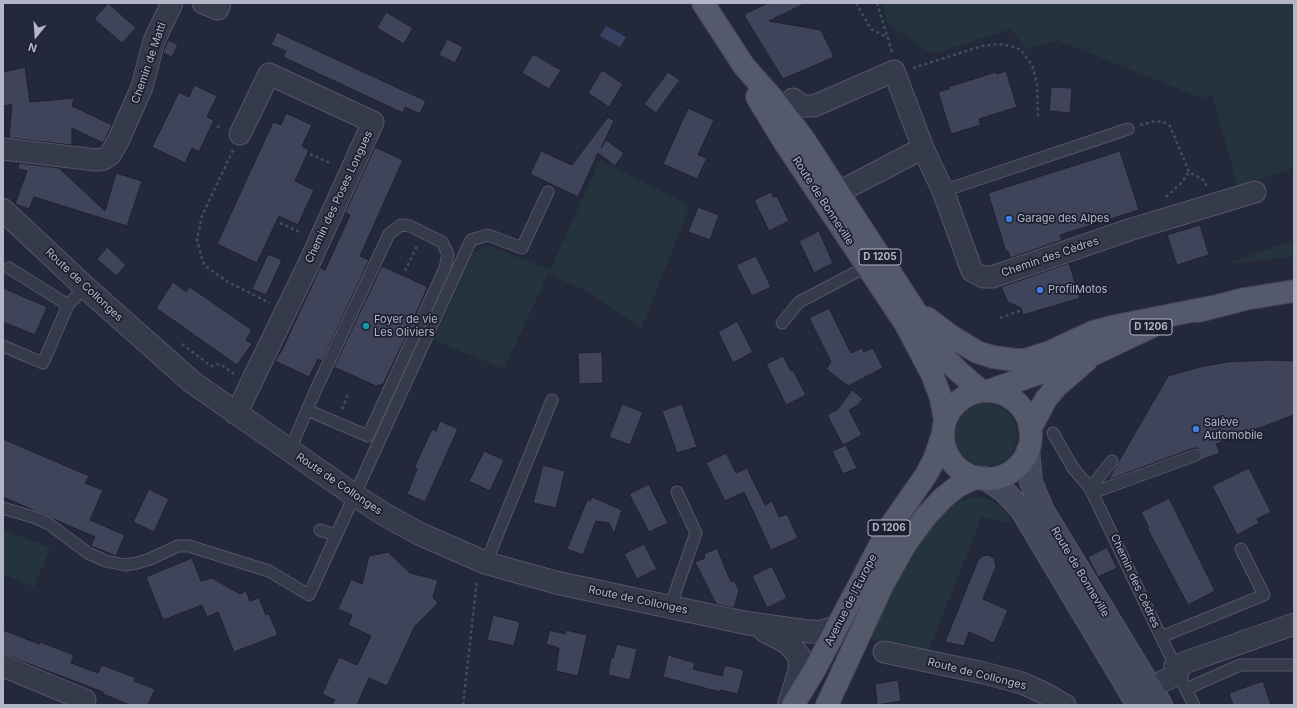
<!DOCTYPE html>
<html>
<head>
<meta charset="utf-8">
<style>
	body { margin:0 }
	#map { position:relative; width:1297px; height:708px; overflow:hidden; background:#23283b; font-family:Inter,sans-serif }
	canvas { display:block }
	.frame { position:absolute; inset:0; border:4px solid #b2b6c7; pointer-events:none }
	.north { position:absolute; left:16px; top:16px; width:40px; height:40px; -webkit-text-stroke:3px #1c2030; paint-order:stroke; rotate:197deg; font-size:11px; font-weight:700; line-height:16px; text-align:center; color:#b2b6c7 }
	.north::after { content:''; display:block; margin:auto; width:14px; height:18px; background:#b2b6c7; clip-path:polygon(50% 0,100% 100%,50% 72%,0 100%) }
</style>
</head>
<body>
<div id="map">
<canvas width="1297" height="708"></canvas>
<div class="frame"></div>
<div class="north">N</div>
</div>
<script>
const ctx = document.querySelector('canvas').getContext('2d');
ctx.lineJoin = 'round';
function fillPath(path, color) { ctx.fillStyle = color; ctx.fill(path, 'evenodd'); }
const toPath = rows => new Path2D(rows.map(r => 'M' + r).join(''));
function stroke(path, color, width, dash) { ctx.strokeStyle = color; ctx.lineWidth = width; ctx.lineCap = dash ? 'butt' : 'round'; ctx.setLineDash(dash || []); ctx.stroke(path); }
function write(font, color, halo, rows, align = 'center') {
  ctx.font = font + ' Inter,sans-serif'; ctx.lineWidth = 3.5; ctx.setLineDash([]); ctx.textBaseline = 'middle'; ctx.strokeStyle = halo; ctx.fillStyle = color; for (const [text, x, y, turn = 0] of rows) {
    ctx.save(); ctx.translate(x, y); ctx.rotate((+turn || 0) * Math.PI / 180); ctx.textAlign = isNaN(turn) ? turn : align; if (halo) ctx.strokeText(text, 0, 0); ctx.fillText(text, 0, 0); ctx.restore();
  }
}
fillPath(toPath([
	[883,3,1294,3,1294,168,1238,187,1212,95,1201,98,1057,40,1026,49,1011,29,932,54,888,24],
	[600,160,690,206,641,329,591,293,548,274,504,369,434,340,473,253,489,246,550,270],
	[1294,240,1294,257,1226,264],
	'955 435a31 31 0 1 1 62 0a31 31 0 1 1-62 0Z',
	[974,497,983,497,998,504,1009,516,1012,524,982,517,928,652,866,638,890,592,930,525,950,504],
	[3,529,50,548,34,587,3,574]
]), '#25343c');
fillPath(toPath([
	[606,26,626,37,620,47,600,36]
]), '#384164');
const building = toPath([
	[108,3,136,28,122,43,94,19,108,3],
	[768,3,806,3,769,21,821,30,834,57,783,79,745,17,745,14,768,3],
	[386,12,413,28,404,44,377,28,386,12],
	[277,32,426,101,420,114,405,107,403,113,283,57,286,51,271,45,277,32],
	[447,39,463,47,455,63,439,55,447,39],
	[168,40,178,45,172,57,163,53,168,40],
	[533,54,561,70,549,89,522,73,533,54],
	[25,67,30,102,74,98,72,106,112,125,103,143,72,128,72,145,9,138,12,104,3,106,3,72,25,67],
	[602,70,623,84,609,107,588,93,602,70],
	[1006,71,1017,107,979,119,981,125,951,134,938,92,949,89,948,87,996,72,997,74,1006,71],
	[668,72,680,80,656,113,644,104,668,72],
	[194,85,217,96,207,117,214,120,199,152,192,148,185,163,152,147,179,92,189,97,194,85],
	[1051,87,1072,88,1070,113,1049,111,1051,87],
	[688,108,714,120,698,155,707,158,697,179,663,164,688,108],
	[286,113,312,125,302,146,309,150,295,181,314,190,298,225,279,216,257,263,217,244,273,122,281,125,286,113],
	[608,117,614,121,601,148,606,140,624,153,615,166,598,153,578,197,530,174,541,151,572,165,608,117],
	[375,147,403,160,360,256,369,260,322,361,318,359,309,377,275,361,282,350,320,268,325,270,350,215,345,213,375,147],
	[1120,151,1139,210,1060,235,1062,240,1010,258,1008,251,1006,252,988,193,1120,151],
	[19,163,59,168,105,211,116,173,142,181,127,226,34,197,29,209,15,204,27,171,18,169,19,163],
	[771,192,773,197,777,196,789,221,769,231,754,200,771,192],
	[698,207,719,215,710,240,688,232,698,207],
	[1200,225,1209,255,1177,265,1167,235,1200,225],
	[819,231,833,263,814,273,799,241,819,231],
	[107,247,126,265,116,276,97,259,107,247],
	[268,254,282,260,266,295,252,289,268,254],
	[756,256,771,287,752,296,736,265,756,256],
	[1069,263,1080,298,1023,315,1021,308,1008,302,1001,287,1069,263],
	[382,266,426,286,427,288,410,328,383,384,376,386,334,367,382,266],
	[173,282,186,292,190,287,252,330,246,340,252,344,237,365,156,308,173,282],
	[3,288,47,307,35,335,3,322,3,288],
	[829,308,851,353,862,348,864,352,873,348,883,368,848,386,826,369,831,362,809,318,829,308],
	[737,321,753,352,733,363,718,332,737,321],
	[602,352,603,383,579,384,578,353,602,352],
	[783,356,791,371,793,370,806,395,786,405,766,364,783,356],
	[1269,360,1294,361,1294,415,1216,444,1220,453,1201,460,1202,452,1198,448,1194,448,1108,480,1168,376,1200,367,1227,362,1269,360],
	[852,390,863,399,858,405,849,410,862,435,843,445,830,421,828,422,830,420,827,415,837,410,852,390],
	[622,404,643,412,630,445,609,437,622,404],
	[682,404,697,447,677,453,662,411,682,404],
	[440,421,458,429,425,502,407,494,417,469,414,468,432,429,436,431,440,421],
	[3,439,89,476,85,483,103,490,90,520,125,535,116,556,91,546,95,537,3,497,3,439],
	[846,445,857,468,843,474,832,451,846,445],
	[484,451,504,460,490,491,469,481,484,451],
	[726,453,736,473,747,468,765,505,772,501,779,517,787,514,798,538,771,550,744,492,725,501,706,463,726,453],
	[543,465,565,471,556,508,533,503,543,465],
	[1249,468,1271,512,1257,519,1259,523,1237,535,1212,486,1249,468],
	[649,484,668,523,649,532,629,494,649,484],
	[149,489,169,499,154,532,133,522,149,489],
	[592,497,622,510,614,534,609,523,596,521,583,555,567,549,587,500,590,501,592,497],
	[1169,498,1215,591,1188,605,1147,528,1149,528,1141,512,1169,498],
	[644,544,657,569,637,579,624,554,644,544],
	[1107,547,1117,568,1098,577,1088,557,1107,547],
	[717,548,731,582,734,581,739,590,734,608,716,604,695,562,705,558,704,554,717,548],
	[388,552,410,573,438,580,433,597,438,603,415,626,387,686,369,678,357,705,332,705,335,700,322,694,339,657,357,665,371,636,348,625,352,615,338,609,351,579,362,584,369,556,388,552],
	[988,555,994,558,996,566,983,599,1008,610,994,643,969,632,964,646,945,642,978,560,983,556,988,555],
	[192,558,201,581,212,578,240,594,246,591,250,601,259,598,266,615,269,614,278,635,234,652,218,612,207,617,202,605,163,620,146,577,192,558],
	[772,566,787,598,767,608,752,576,772,566],
	[493,615,520,622,514,646,487,640,493,615],
	[3,630,39,644,40,642,74,655,71,663,98,673,102,665,136,678,134,681,155,689,148,705,130,705,103,694,103,692,3,654,3,630],
	[550,630,565,634,566,630,587,635,578,676,556,671,559,648,546,644,550,630],
	[617,644,637,649,630,680,608,675,611,658,613,658,617,644],
	[668,655,695,663,693,669,722,676,725,665,744,670,738,694,721,690,720,692,663,677,668,655],
	[898,680,901,701,877,705,875,684,898,680],
	[1263,681,1271,705,1233,705,1229,693,1263,681]
]);
fillPath(building, '#3f445b');
stroke(building, '#1e2232', 1);
const service = toPath([
	[943,191,1128,129],
	[9,268,68,305],
	[782,323,799,302,866,267],
	[3,346,43,363,68,305,85,287],
	[1053,433,1073,468,1090,488],
	[290,450,307,410,317,387,389,234,401,225,410,226,442,242,448,254,445,268,368,436,307,410],
	[1112,461,1090,488,1175,666],
	[1092,493,1196,455],
	[3,508,36,518,49,524,88,553,106,561,125,565,137,563,150,559,178,546,189,546,269,571,309,595,471,240,488,235,522,248,548,192],
	[320,530,335,535],
	[486,563,552,400],
	[670,607,696,533,677,492],
	[1161,637,1264,595,1241,549],
	[1183,684,1194,705],
	[1186,689,1240,665,1294,665]
]);
const minor = toPath([
	[203,3,218,9,220,3],
	[793,99,803,106,814,106,894,71,923,148,943,191,972,271,983,277,992,277,1132,229,1255,192],
	[3,149,96,160,104,159,110,155,119,139,142,87,154,41,172,3],
	[839,192,923,148],
	[236,414,312,257,373,122,269,74,240,134],
	[884,652,984,673,1022,683,1044,693,1065,705],
	[3,666,85,700,83,705],
	[1135,695,1178,674,1175,666,1294,624]
]);
const tertiary = toPath([
	[3,210,85,287,192,382,354,495,387,516,420,534,486,563,558,583,746,623,804,631,821,632,838,626],
	[765,631,788,643,799,656,800,669,789,705]
]);
const secondary = toPath([
	[1028,450,1031,482,1043,511,1161,705],
	[985,478,1004,491,1021,509,1138,705]
]);
const primary = toPath([
	[703,3,744,66,773,99,803,138,947,360,958,371,981,391],
	[757,97,785,143,905,323,932,374,941,398,945,421],
	[1198,311,1245,299,1294,291],
	[927,318,951,336,977,352,993,357,1015,360,1025,360,1050,352,1093,332,1111,327,1212,307],
	[988,391,1094,354,1153,326],
	'943 435a44 44 0 1 1 88 0a44 44 0 1 1-88 0Z',
	[1030,429,1046,399,1057,386,1086,361],
	[793,705,815,669,889,528,926,475,934,460,943,434],
	[827,705,883,584,906,543,927,515,943,498,958,486,977,477]
]);
stroke(service, '#525666', 13);
stroke(minor, '#525666', 23);
stroke(tertiary, '#525666', 24);
stroke(secondary, '#525666', 24);
stroke(primary, '#404454', 24);
stroke(toPath([
	[856,3,871,29,888,38],
	[877,3,892,52],
	[913,68,982,46,1001,44,1014,47,1021,50,1032,65,1037,84,1038,116],
	[1140,125,1155,121,1163,122,1170,126,1189,172,1205,181,1206,186],
	[217,126,222,129],
	[233,150,202,216,197,240,203,262,208,268,228,282,270,303],
	[310,154,332,164],
	[1166,197,1182,182,1189,172],
	[280,223,302,233],
	[405,271,417,246],
	[1000,318,1022,310],
	[182,344,211,366,220,364,234,374],
	[342,409,348,394],
	[463,705,477,580]
]), '#3f5056', 2.5, [3, 3]);
stroke(service, '#363b4b', 11);
stroke(minor, '#363b4b', 21);
stroke(tertiary, '#363b4b', 22);
stroke(secondary, '#45495e', 22);
stroke(primary, '#54596b', 22);
for (const [x, y, r, color] of [
	[1009,219,4,"#3f7fe0"],
	[1040,290,4,"#3f7fe0"],
	[366,326,4,"#0f9aa8"],
	[1196,429,4,"#3f7fe0"]
]) { const dot = new Path2D(); dot.arc(x, y, r, 0, 2 * Math.PI); ctx.fillStyle = color; ctx.fill(dot); stroke(dot, '#1c2030', 1.5); }
for (const [x, y, w] of [
	[880,257,42],
	[1151,327,42],
	[889,528,42]
]) { const box = new Path2D(); box.roundRect(x - w / 2, y - 8, w, 16, 3); ctx.fillStyle = '#1c2030'; ctx.fill(box); stroke(box, '#b2b6c7', 1); }
write('bold 10px', '#b2b6c7', null, [
	["D 1205",880,257],
	["D 1206",1151,327],
	["D 1206",889,528]
]);
write('11px', '#b2b6c7', '#1c2030', [
	["Chemin de Matti",149,63,-71],
	["Chemin des Poses Longues",339,197,-65],
	["Route de Bonneville",823,201,57],
	["Chemin des Cèdres",1050,257,-19],
	["Route de Collonges",84,285,43],
	["Route de Collonges",339,484,34],
	["Route de Bonneville",1080,572,59],
	["Chemin des Cèdres",1135,581,65],
	["Route de Collonges",638,600,12],
	["Avenue de l'Europe",851,600,-63],
	["Route de Collonges",977,674,14]
]);
write('11px', '#b2b6c7', '#1c2030', [
	["Garage des Alpes",1017,219],
	["ProfilMotos",1048,290],
	["Foyer de vie",374,320],
	["Les Oliviers",374,333],
	["Salève",1204,423],
	["Automobile",1204,436]
], 'left');
</script>
</body>
</html>
